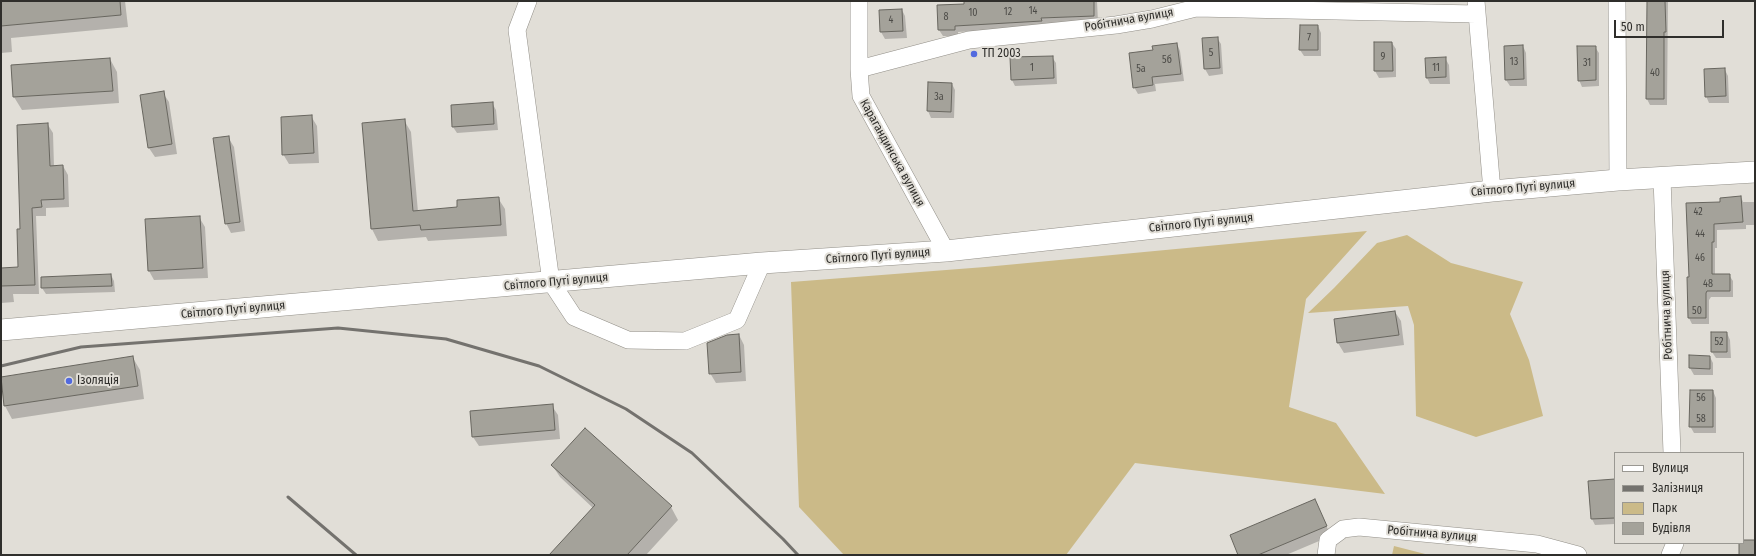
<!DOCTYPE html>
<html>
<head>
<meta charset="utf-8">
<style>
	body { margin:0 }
	#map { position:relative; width:1756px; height:556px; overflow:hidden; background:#e1ded7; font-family:"Fira Sans Condensed",sans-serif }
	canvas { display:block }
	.frame { position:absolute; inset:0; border:2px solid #2f2e2b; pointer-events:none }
	.legend { position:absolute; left:1614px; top:452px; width:130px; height:92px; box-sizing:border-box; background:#e1ded7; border:1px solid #9a9892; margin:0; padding:5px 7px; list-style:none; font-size:12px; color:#2f2e2b }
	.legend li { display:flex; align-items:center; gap:8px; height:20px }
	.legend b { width:20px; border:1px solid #9a9892 }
	.scale { position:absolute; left:1614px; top:20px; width:110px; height:18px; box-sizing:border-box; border:2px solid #2f2e2b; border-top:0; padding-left:5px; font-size:12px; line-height:14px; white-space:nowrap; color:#2f2e2b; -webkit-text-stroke:3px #e1ded7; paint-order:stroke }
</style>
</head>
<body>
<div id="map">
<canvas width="1756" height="556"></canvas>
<div class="frame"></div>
<ul class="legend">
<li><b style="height:5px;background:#fff"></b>Вулиця</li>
<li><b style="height:5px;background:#74726e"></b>Залізниця</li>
<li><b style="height:11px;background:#cbba88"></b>Парк</li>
<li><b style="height:11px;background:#a4a29a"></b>Будівля</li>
</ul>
<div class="scale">50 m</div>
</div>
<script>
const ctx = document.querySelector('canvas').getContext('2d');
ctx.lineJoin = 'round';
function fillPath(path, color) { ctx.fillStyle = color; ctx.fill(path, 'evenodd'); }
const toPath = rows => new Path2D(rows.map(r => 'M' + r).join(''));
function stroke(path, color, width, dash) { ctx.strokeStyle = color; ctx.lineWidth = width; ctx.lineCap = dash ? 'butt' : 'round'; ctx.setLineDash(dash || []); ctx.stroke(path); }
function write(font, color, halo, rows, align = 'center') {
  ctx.font = font + ' "Fira Sans Condensed",sans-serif'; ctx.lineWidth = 4; ctx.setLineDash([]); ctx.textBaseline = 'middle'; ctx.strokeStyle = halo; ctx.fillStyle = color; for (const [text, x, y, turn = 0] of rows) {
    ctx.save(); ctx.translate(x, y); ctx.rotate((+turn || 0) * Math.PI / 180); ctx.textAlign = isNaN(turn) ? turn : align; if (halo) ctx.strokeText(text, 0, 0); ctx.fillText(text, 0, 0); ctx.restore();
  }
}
fillPath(toPath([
	[1367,231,1306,299,1289,407,1336,423,1385,494,1135,463,1066,555,844,555,799,507,791,282,985,267],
	[1407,235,1451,263,1523,282,1510,314,1529,360,1543,416,1476,437,1416,416,1414,325,1408,306,1308,313,1334,288,1377,243],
	[1394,546,1429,555,1392,555]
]), '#cbba88');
fillPath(toPath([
	[1,1,125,1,128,27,11,38,12,52,1,53],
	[978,1,1097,1,1098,22,1045,27,958,32,958,36,943,36,939,30,965,5],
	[1648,1,1668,1,1667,105,1650,105,1647,99],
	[902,10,905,16,907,38,885,39,881,32,880,11],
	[1318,26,1321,33,1321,56,1304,56,1300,50],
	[1203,38,1217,38,1221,44,1223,74,1209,76,1205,69],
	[1375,43,1392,43,1396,49,1396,77,1379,78,1375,71],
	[1177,44,1180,51,1184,81,1155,84,1156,91,1138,94,1134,87,1154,51],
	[1523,46,1526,53,1527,86,1510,86,1506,80],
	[1595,47,1599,53,1599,86,1582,87,1579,80],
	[1052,57,1056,63,1057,84,1015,86,1012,80],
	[1445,58,1449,65,1450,84,1430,84,1427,78],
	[110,59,117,72,119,103,22,110,14,97,12,66],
	[1725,70,1728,76,1729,103,1709,103,1706,96],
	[929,83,952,84,955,90,954,118,931,118,928,111],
	[163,93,169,102,177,154,155,157,149,148],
	[492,103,496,110,498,130,457,133,453,127],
	[311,116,317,126,319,163,289,164,283,154],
	[404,120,411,132,418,212,458,208,498,198,505,209,507,236,428,241,426,237,378,241,372,229,363,124],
	[48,125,53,133,54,167,63,166,68,175,69,207,46,208,46,216,36,216,39,294,13,294,14,302,1,303,1,269,19,268,21,230],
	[228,137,234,147,245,231,231,233,226,223],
	[1741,197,1743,202,1755,202,1755,225,1746,225,1746,229,1717,230,1717,248,1715,248,1715,275,1729,275,1733,281,1733,297,1711,297,1709,300,1709,324,1692,324,1689,318,1690,278,1721,203],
	[199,217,205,227,208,278,154,280,149,271],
	[111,275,114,281,115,292,46,294,42,288],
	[1395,312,1401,321,1404,345,1344,353,1338,343,1335,320],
	[1727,333,1730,340,1731,358,1716,358,1712,352],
	[739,335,744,345,746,381,716,383,710,373],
	[1690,356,1710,357,1713,363,1713,375,1694,375,1690,368],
	[133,358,140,370,144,399,12,419,5,406,1,378],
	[1713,391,1716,398,1716,433,1694,433,1690,426],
	[552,406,558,415,560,439,479,446,473,437],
	[552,465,671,507,678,520,646,555,550,555,593,508,560,477],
	[1615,480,1615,524,1595,525,1592,519,1589,482],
	[1315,501,1331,536,1286,555,1239,555]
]), '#0003');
const building = toPath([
	[1,1,120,1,121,15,1,26,1,1],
	[964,1,1094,1,1094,16,1041,18,1042,21,955,26,955,30,938,30,937,5,964,4,964,1],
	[1647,1,1665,1,1666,32,1664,32,1664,99,1646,99,1647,1],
	[902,9,903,31,880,32,879,10,902,9],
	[1300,25,1318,25,1318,50,1299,50,1300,25],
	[1218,37,1220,68,1204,69,1202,38,1218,37],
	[1374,42,1392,42,1393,71,1374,71,1374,42],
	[1177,43,1181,74,1152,77,1153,85,1133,88,1129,53,1153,50,1152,46,1177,43],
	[1523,45,1524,79,1505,80,1504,46,1523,45],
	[1577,46,1596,46,1596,80,1578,81,1577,46],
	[1053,56,1054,78,1011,80,1010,57,1053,56],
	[1446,57,1446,77,1426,78,1425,58,1446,57],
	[110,58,113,91,13,97,11,65,110,58],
	[1725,68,1726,96,1705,97,1704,69,1725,68],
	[928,82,952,83,951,112,927,111,928,82],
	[164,91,172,144,148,148,140,95,164,91],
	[493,102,494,124,452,127,451,105,493,102],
	[312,115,314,153,282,155,281,117,312,115],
	[405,119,413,211,457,207,457,200,499,197,501,225,421,230,420,225,371,229,362,123,405,119],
	[48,123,50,166,63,165,64,199,41,200,42,207,32,208,35,285,1,286,1,268,18,267,17,229,20,229,17,125,48,123],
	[229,136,240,222,225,224,213,138,229,136],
	[1741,196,1743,222,1714,224,1714,242,1712,242,1712,274,1730,274,1730,291,1707,291,1706,293,1706,318,1688,318,1687,277,1689,277,1686,203,1720,202,1720,198,1741,196],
	[200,216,203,268,148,271,145,219,200,216],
	[111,274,112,286,41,288,41,277,111,274],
	[1395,311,1399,335,1337,343,1334,319,1395,311],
	[1711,332,1727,332,1727,352,1711,352,1711,332],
	[739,334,741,372,709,374,707,343,727,335,739,334],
	[1689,355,1710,356,1710,369,1689,368,1689,355],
	[133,356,138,386,4,406,1,377,133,356],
	[1690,390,1713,390,1713,427,1689,427,1690,390],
	[553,404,555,430,472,437,470,411,553,404],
	[585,428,672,506,627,555,549,555,595,505,551,465,585,428],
	[1615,479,1615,518,1591,519,1588,481,1615,479],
	[1315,499,1327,526,1258,555,1238,555,1230,535,1315,499],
	[1743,540,1755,540,1755,555,1739,555,1739,543,1743,543,1743,540]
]);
fillPath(building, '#a4a29a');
stroke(building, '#68665f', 1);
const minor = toPath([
	[528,1,517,30,551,282,574,317,628,340,685,341,737,320,762,263],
	[859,1,859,69,861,96,946,251],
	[1476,1,1492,191],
	[1617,1,1618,180],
	[859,69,969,40,1116,25,1152,19,1196,8,1476,14],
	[1662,178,1672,453],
	[1326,555,1328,540,1343,529,1359,527,1537,544,1578,555],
	[1670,555,1675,543]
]);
const major = toPath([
	[1,330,762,263,946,251,1492,191,1618,180,1755,172]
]);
stroke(minor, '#928f88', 18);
stroke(major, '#928f88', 22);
stroke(minor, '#fff', 17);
stroke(major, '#fff', 21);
stroke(toPath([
	[1,366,81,347,338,328,446,339,539,366,626,409,692,453,783,539,798,555],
	[288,497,356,555]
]), '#74726e', 3);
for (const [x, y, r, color] of [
	[974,54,4,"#526adf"],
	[69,381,4,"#526adf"]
]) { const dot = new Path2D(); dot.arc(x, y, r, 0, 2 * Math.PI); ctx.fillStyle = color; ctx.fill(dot); stroke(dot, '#e1ded7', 1.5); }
write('10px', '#4c4b47', null, [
	["14",1033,11],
	["12",1008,12],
	["10",973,13],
	["8",946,17],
	["4",891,20],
	["7",1309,38],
	["5",1211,53],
	["9",1383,57],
	["5б",1167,60],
	["13",1514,62],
	["31",1587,63],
	["1",1032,68],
	["11",1436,68],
	["5а",1141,69],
	["40",1655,73],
	["3а",939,97],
	["42",1698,212],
	["44",1700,234],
	["46",1700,258],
	["48",1708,284],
	["50",1697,311],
	["52",1719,342],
	["56",1701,398],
	["58",1701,419]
]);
write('12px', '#2f2e2b', '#e1ded7', [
	["Робітнича вулиця",1129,20,-10],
	["Карагандинська вулиця",892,153,61],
	["Світлого Путі вулиця",1523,188,-5],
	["Світлого Путі вулиця",1201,223,-6],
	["Світлого Путі вулиця",878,256,-4],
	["Світлого Путі вулиця",556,282,-5],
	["Світлого Путі вулиця",233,310,-5],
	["Робітнича вулиця",1667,315,-92],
	["Робітнича вулиця",1432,534,5]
]);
write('12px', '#2f2e2b', '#e1ded7', [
	["ТП 2003",982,54],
	["Ізоляція",77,381]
], 'left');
</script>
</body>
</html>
